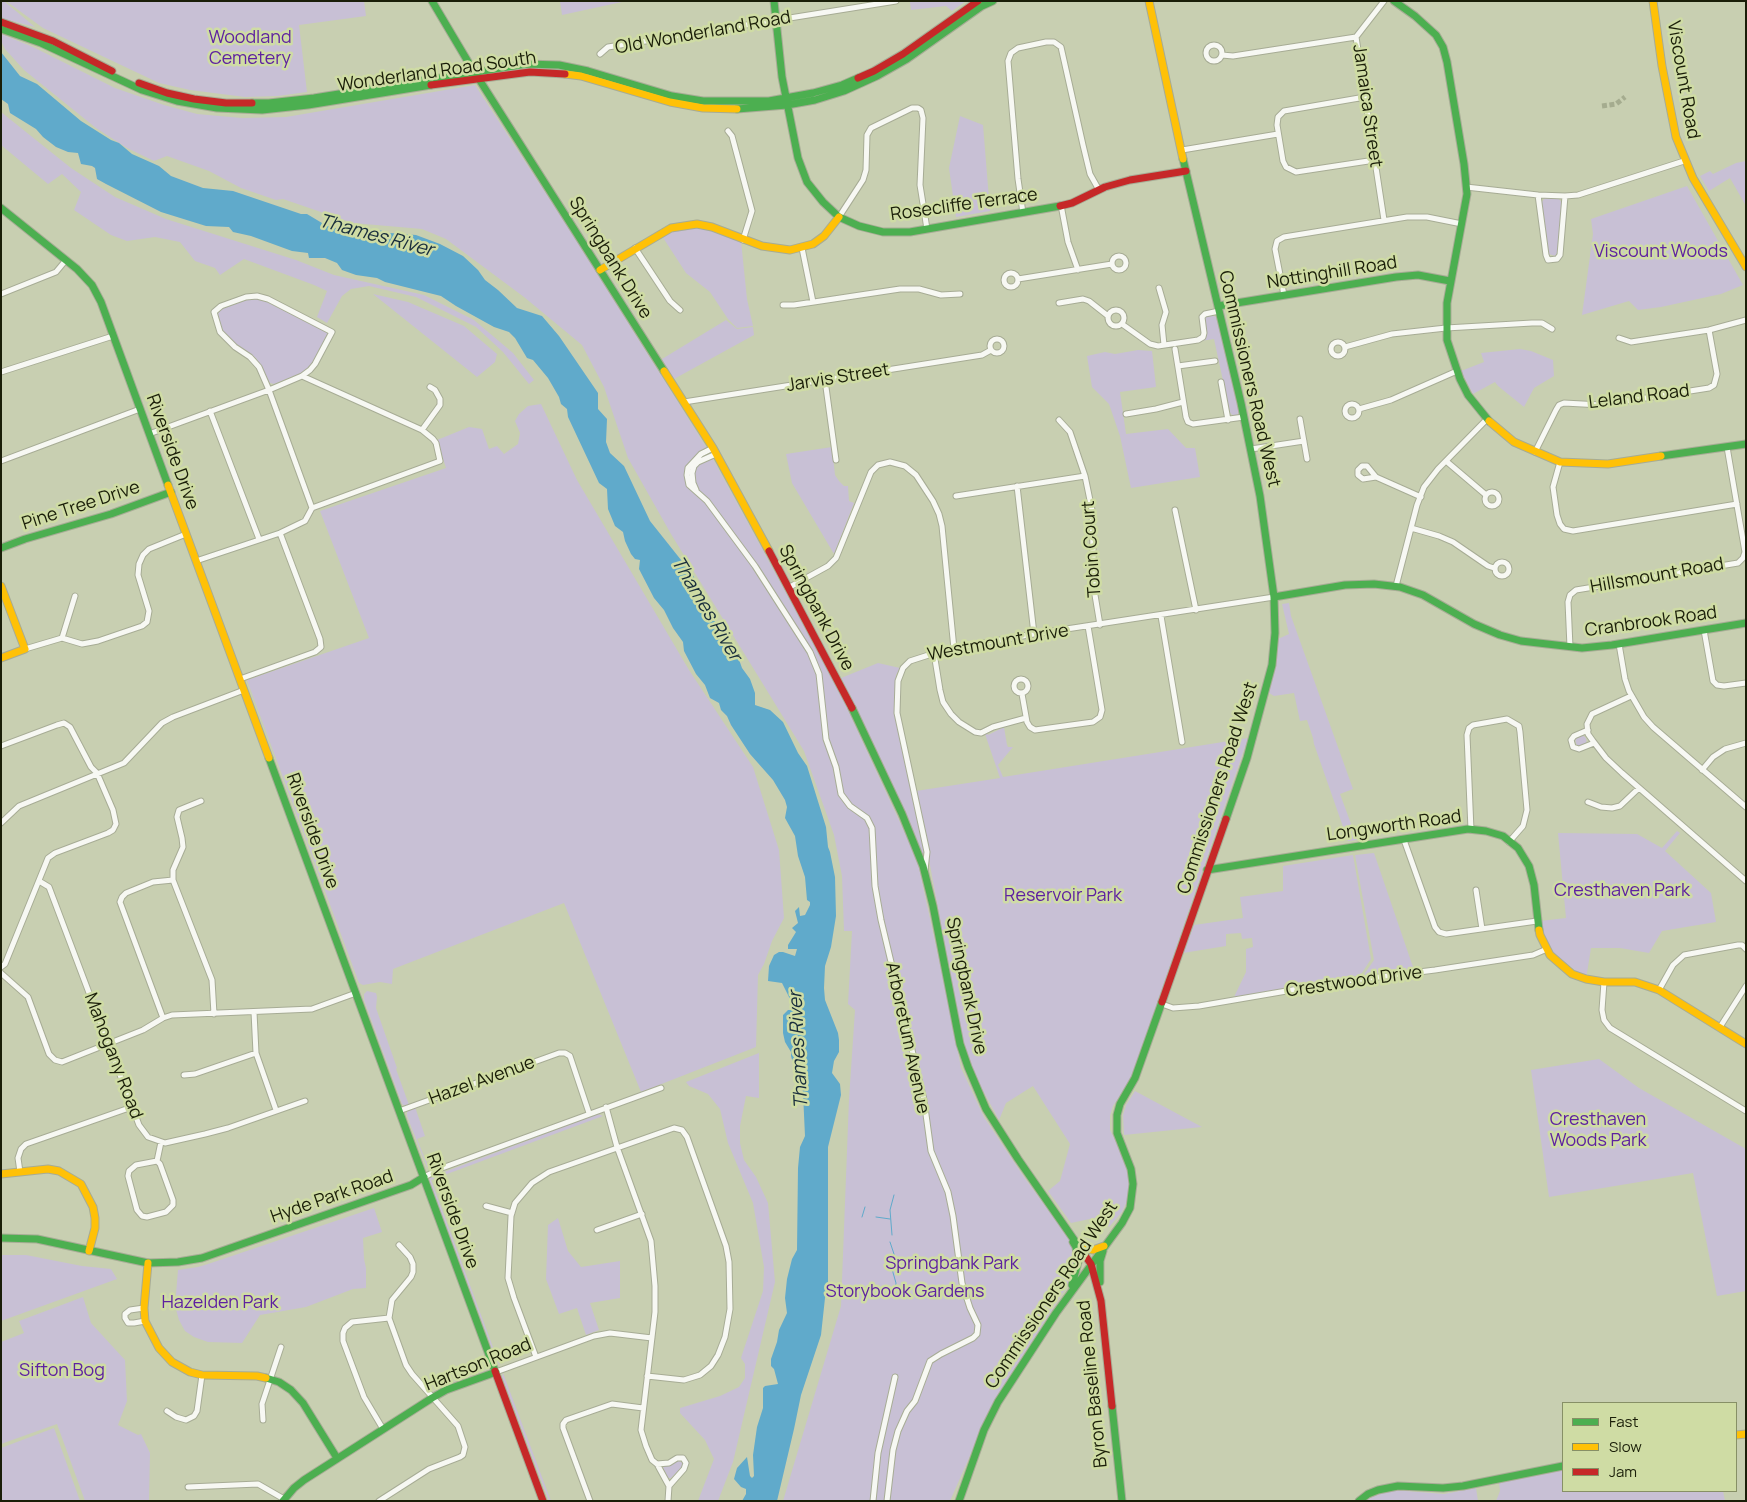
<!DOCTYPE html>
<html>
<head>
<meta charset="utf-8">
<style>
	body { margin:0 }
	#map { position:relative; width:1747px; height:1502px; overflow:hidden; background:#c8cfb1; font-family:Manrope,sans-serif }
	canvas { display:block }
	.frame { position:absolute; inset:0; border:2px solid #1a1e08; pointer-events:none }
	.legend { position:absolute; left:1562px; top:1402px; width:175px; height:90px; box-sizing:border-box; background:#cfdca4; border:1px solid #879066; margin:0; padding:6px 9px; list-style:none; font-size:15px; color:#1a1e08 }
	.legend li { display:flex; align-items:center; gap:10px; height:25px }
	.legend b { width:25px; border:1px solid #879066 }
</style>
</head>
<body>
<div id="map">
<canvas width="1747" height="1502"></canvas>
<div class="frame"></div>
<ul class="legend">
<li><b style="height:6px;background:#4caf50"></b>Fast</li>
<li><b style="height:6px;background:#ffc107"></b>Slow</li>
<li><b style="height:6px;background:#c62828"></b>Jam</li>
</ul>
</div>
<script>
const ctx = document.querySelector('canvas').getContext('2d');
ctx.lineJoin = 'round';
function fillPath(path, color) { ctx.fillStyle = color; ctx.fill(path, 'evenodd'); }
const toPath = rows => new Path2D(rows.map(r => 'M' + r).join(''));
function stroke(path, color, width, dash) { ctx.strokeStyle = color; ctx.lineWidth = width; ctx.lineCap = dash ? 'butt' : 'round'; ctx.setLineDash(dash || []); ctx.stroke(path); }
function write(font, color, halo, rows, align = 'center') {
  ctx.font = font + ' Manrope,sans-serif'; ctx.lineWidth = 5; ctx.setLineDash([]); ctx.textBaseline = 'middle'; ctx.strokeStyle = halo; ctx.fillStyle = color; for (const [text, x, y, turn = 0] of rows) {
    ctx.save(); ctx.translate(x, y); ctx.rotate((+turn || 0) * Math.PI / 180); ctx.textAlign = isNaN(turn) ? turn : align; if (halo) ctx.strokeText(text, 0, 0); ctx.fillText(text, 0, 0); ctx.restore();
  }
}
fillPath(toPath([
	[1,1,4,1,35,27,1,18],
	[6,1,364,1,366,16,299,25,307,92,278,96,245,97,190,90,159,83,43,28],
	[560,1,622,1,622,2,562,15],
	[915,1,966,1,952,11,946,6,911,10,910,2],
	[1,34,33,47,115,88,164,105,197,114,242,118,286,117,475,85,568,227,708,450,836,684,917,859,950,1010,961,1068,984,1117,1024,1177,1071,1241,1076,1263,1068,1285,995,1399,950,1501,783,1501,841,1306,849,1099,855,1010,848,1004,852,931,844,931,842,876,834,835,804,751,671,534,628,458,604,387,582,345,524,297,446,239,422,229,353,223,283,199,276,200,241,188,209,171,167,156,154,161,127,148,96,128,24,70,5,49,1,41],
	[1,112,71,168,115,197,166,219,296,260,334,275,424,295,474,320,513,353,534,380,529,384,503,352,476,327,416,297,369,286,351,289,342,296,327,323,317,317,327,291,314,285,244,259,220,275,215,268,195,261,180,242,155,237,127,241,111,235,74,210,81,192,62,174,48,184,1,145],
	[960,116,983,125,990,211,956,217,949,168],
	[1746,161,1746,206,1730,178,1709,191,1700,176,1710,171,1713,174,1736,163],
	[1687,186,1743,285,1721,294,1661,307,1638,310,1629,301,1582,315,1593,234,1591,219],
	[1545,198,1559,199,1562,203,1559,250,1555,256,1549,254,1547,248,1541,203],
	[692,227,709,229,741,241,747,299,753,326,737,328,728,319,710,292,686,273,662,236,671,231],
	[373,294,408,302,464,326,497,354,495,362,477,377],
	[253,298,263,300,327,332,327,335,315,361,304,372,274,384,270,383,256,358,230,340,224,333,217,316,219,312,223,308],
	[1211,315,1216,317,1225,351,1239,412,1237,416,1234,416,1230,413,1214,339,1200,341,1207,334,1204,318],
	[726,320,737,329,753,327,754,335,674,379,662,359],
	[1520,349,1531,351,1553,360,1554,376,1534,388,1524,407,1498,386,1495,382,1473,394,1461,371,1484,362,1481,353],
	[1138,350,1152,351,1156,387,1120,392,1126,434,1168,429,1186,448,1195,448,1200,477,1131,488,1120,436,1109,404,1092,387,1087,356,1105,352,1115,354],
	[541,404,577,480,689,670,753,767,779,850,784,918,772,941,764,964,758,975,756,1047,641,1092,564,903,393,969,392,984,380,982,363,985,359,983,247,680,369,638,320,511,446,468,437,440,469,427,482,429,489,449,497,446,504,454,518,444,520,433,515,421,519,414,528,406],
	[832,447,835,475,839,481,844,486,848,486,849,501,854,503,834,554,792,483,786,454],
	[1289,603,1291,616,1353,789,1340,794,1357,840,1348,841,1314,744,1313,738,1307,720,1300,721,1294,693,1274,696,1269,693,1278,639,1289,634,1282,604],
	[878,663,900,668,896,675,894,709,924,852,923,855,872,741,841,678],
	[1004,727,1007,745,1008,747,1013,747,998,765,1003,777,1248,738,1134,1071,1129,1082,1113,1106,1110,1116,1110,1130,1128,1165,1130,1182,1128,1199,1122,1212,1109,1227,1099,1217,1071,1223,1048,1191,1060,1181,1070,1144,1033,1086,1006,1103,999,1120,974,1074,964,1046,916,791,1000,778,985,734,987,733,988,735],
	'1575.5 741a5.5 5.5 0 1 1 11 0a5.5 5.5 0 1 1-11 0Z',
	[1677,831,1680,833,1665,851,1711,893,1716,922,1662,931,1649,953,1620,948,1591,948,1586,979,1547,948,1540,921,1566,918,1558,833,1637,834,1662,848],
	[1374,853,1414,970,1363,976,1374,960,1355,855],
	[1353,855,1371,959,1360,976,1234,997,1246,972,1246,949,1253,947,1252,938,1242,939,1241,933,1226,934,1226,946,1183,953,1194,925,1243,918,1240,897,1283,891,1283,866],
	[367,991,376,993,377,997,376,1008,397,1068,396,1069,409,1105,405,1106,402,1104,364,1000,364,994],
	[759,1053,759,1098,746,1096,740,1126,740,1143,744,1160,756,1177,768,1203,775,1282,733,1462,718,1501,698,1501,714,1459,705,1440,680,1413,680,1408,720,1396,739,1387,745,1378,745,1364,741,1358,763,1291,764,1267,753,1203,728,1143,720,1109,708,1094,689,1086,686,1082],
	[1599,1059,1639,1088,1746,1149,1746,1291,1717,1296,1693,1173,1549,1197,1531,1070],
	[1135,1091,1202,1127,1124,1135,1123,1115,1126,1105],
	[415,1107,425,1136,417,1139,427,1164,438,1162,438,1166,434,1169,427,1167,407,1116,407,1112],
	[598,1114,603,1116,431,1180,500,1366,497,1362,429,1180,431,1177],
	[374,1208,382,1232,363,1238,364,1259,366,1268,366,1288,353,1289,306,1307,260,1315,242,1343,208,1342,194,1337,185,1331,179,1320,175,1306,178,1270,198,1267,211,1263],
	[558,1218,568,1251,581,1267,620,1261,620,1298,590,1303,599,1330,586,1335,577,1308,559,1314,546,1279,548,1225],
	[1,1255,26,1255,82,1266,111,1269,117,1279,1,1321],
	[83,1297,91,1323,125,1360,127,1401,118,1425,138,1435,141,1434,150,1453,149,1501,85,1501,57,1424,1,1444,1,1342,24,1333,19,1321],
	[503,1373,551,1501,549,1501,502,1377],
	[54,1428,80,1501,1,1501,1,1448],
	[679,1461,683,1463,682,1467,671,1478,668,1478,663,1467],
	[1563,1469,1563,1491,1723,1491,1725,1501,1496,1501,1500,1491,1499,1483],
	[1476,1488,1478,1501,1364,1501,1381,1493,1393,1490,1444,1494]
]), '#c8c0d5');
fillPath(toPath([
	[1,52,20,76,37,84,81,121,111,140,119,143,132,154,159,166,171,176,203,188,233,191,301,214,307,214,327,226,340,229,357,233,366,230,375,229,390,233,416,235,440,244,463,256,478,270,485,280,498,290,517,308,542,316,559,336,598,393,598,409,607,419,606,442,610,453,624,466,650,521,693,575,701,592,707,609,728,642,736,651,742,668,750,679,755,693,755,705,770,710,783,722,798,753,807,766,826,827,828,847,830,852,835,877,836,916,831,947,825,966,824,988,825,1000,838,1033,839,1040,839,1052,834,1061,832,1073,840,1084,841,1095,828,1147,828,1285,825,1298,821,1335,801,1395,794,1429,777,1501,742,1501,746,1494,746,1489,741,1487,734,1479,737,1468,747,1457,750,1476,752,1478,754,1476,753,1455,757,1427,763,1408,763,1388,765,1386,778,1384,774,1369,771,1366,771,1359,777,1342,779,1330,787,1313,785,1298,787,1279,792,1259,797,1250,798,1168,800,1147,805,1136,803,1093,801,1076,794,1067,791,1056,791,1052,785,1042,783,1033,783,1015,788,1010,793,1010,793,1005,782,983,768,981,769,966,774,955,779,952,783,952,795,956,797,949,788,949,788,945,796,932,792,928,798,923,795,911,799,907,800,916,805,915,810,905,810,902,807,900,805,877,798,856,795,836,785,818,787,807,785,800,773,780,750,754,731,725,727,716,721,710,719,703,710,698,705,685,696,674,684,651,683,642,673,628,664,610,654,598,639,569,640,560,635,559,631,554,625,541,623,532,615,526,608,509,607,489,599,483,568,417,567,409,561,404,559,397,548,378,533,360,527,358,515,338,509,332,494,327,456,306,441,296,385,282,377,278,356,275,342,270,337,263,325,258,309,258,308,253,292,251,251,236,233,232,229,227,206,226,161,212,106,184,97,179,95,168,92,166,81,164,78,153,68,152,56,147,43,137,36,129,10,113,8,104,1,99]
]), '#60aacb');
stroke(toPath([
	[862,1217,865,1207],
	[876,1217,890,1219],
	[892,1235,890,1210,894,1195],
	[890,1242,896,1260,892,1269,896,1283,895,1290]
]), '#60aacb', 1);
stroke(toPath([
	[1602,106,1616,104,1625,97]
]), '#a5ac8f', 5, [5, 2.5]);
const street = toPath([
	[1384,1,1356,37,1384,220],
	'1206 53a8 8 0 1 1 16 0a8 8 0 1 1-16 0Z',
	[600,54,608,47,896,1],
	[1222,55,1233,56,1356,37],
	[1365,97,1284,111,1278,117,1277,125,1283,161,1286,167,1296,172,1375,160],
	[728,131,732,136,752,211,743,240],
	[1182,150,1278,134],
	[1466,187,1538,195,1546,255,1548,260,1557,259,1560,255,1565,196,1578,195,1684,161],
	[1538,195,1565,196],
	[1061,205,1068,242,1078,270],
	[1023,213,1018,179,1008,61,1011,53,1018,48,1046,42,1054,42,1061,47,1083,145,1090,174,1099,190],
	[839,217,863,180,866,170,867,135,871,128,912,108,918,108,921,110,923,118,920,185,927,229],
	[635,248,670,301,680,310],
	[802,248,813,302],
	'1112 263a7 7 0 1 1 14 0a7 7 0 1 1-14 0Z',
	'1004 280a7 7 0 1 1 14 0a7 7 0 1 1-14 0Z',
	[1018,279,1112,264],
	[1159,288,1166,312,1162,325,1164,345],
	[1,294,56,272,66,260],
	[1284,295,1275,249,1277,241,1284,237,1407,217,1427,217,1462,224],
	[1059,303,1083,299,1089,301,1108,316],
	[783,305,794,305,900,289,919,289,941,295,960,294],
	'1108 318a8 8 0 1 1 16 0a8 8 0 1 1-16 0Z',
	[1122,324,1150,344,1158,346,1198,340,1203,337,1204,333,1202,317,1205,314,1219,311],
	[1619,338,1631,342,1709,330,1746,320],
	'990 346a7 7 0 1 1 14 0a7 7 0 1 1-14 0Z',
	'1331 349a7 7 0 1 1 14 0a7 7 0 1 1-14 0Z',
	[1345,347,1392,334,1446,328,1532,323,1542,323,1552,329],
	[1175,349,1186,417,1188,422,1193,424,1244,417],
	[1178,366,1215,361],
	[1,372,113,336],
	[302,376,310,370,315,364,332,332,268,299,257,296,246,297,221,306,214,312,220,332,235,347,250,357,259,367,269,390,312,508],
	[825,380,836,460],
	[1221,382,1228,420],
	[684,402,982,355,991,350],
	'1345 411a7 7 0 1 1 14 0a7 7 0 1 1-14 0Z',
	[1359,409,1391,400,1457,371],
	[210,411,259,539],
	[1126,414,1156,409,1183,402],
	[1300,419,1307,459],
	[1059,420,1070,432,1085,476,1092,510,1094,589,1100,625],
	[422,430,440,405,440,399,435,390,430,387],
	[149,434,269,390,302,376,422,430,433,439,436,443,440,461,312,508,305,521,280,533,196,561],
	[713,448,701,454,688,468,687,475,689,485,707,501,755,566,810,652,819,674,826,739,836,767,841,794,850,806,867,818,872,828,875,886,881,920,924,1100,931,1151,948,1192,953,1216,962,1283,970,1308,978,1325,977,1334,973,1338,941,1354,930,1361,915,1401,907,1411,898,1431,893,1450,887,1501],
	[1251,449,1304,441],
	[1535,452,1556,410,1559,405,1564,403,1601,405,1709,388,1714,385,1717,374,1709,330],
	[1,461,140,409],
	[1446,461,1486,495],
	[1560,462,1553,487,1557,515,1560,524,1564,529,1573,531,1737,504],
	[1376,477,1367,466,1362,466,1358,470,1358,475,1363,479,1376,477,1421,497],
	[1017,486,1034,634],
	[696,490,693,483,692,473,694,466,698,462,716,454],
	'1485 499a7 7 0 1 1 14 0a7 7 0 1 1-14 0Z',
	[956,496,1085,476],
	[1175,510,1196,610],
	[1411,528,1439,536,1453,542,1488,566,1494,568],
	'1495 569a7 7 0 1 1 14 0a7 7 0 1 1-14 0Z',
	[1396,586,1417,505,1424,487,1438,469,1487,419],
	[788,588,828,566,836,558,871,472,878,465,890,462,905,466,916,475,933,501,939,514,942,526,954,649],
	[1161,616,1182,742],
	[1704,630,1713,681,1717,685,1724,686,1746,683],
	[62,638,75,596],
	[1619,644,1625,679,1629,691,1644,717,1653,727,1746,807],
	[1570,647,1568,602,1570,595,1576,590,1738,563,1743,558,1745,552,1727,447],
	[25,649,62,638,82,644,98,641,142,626,147,622,149,611,138,575,139,564,143,555,149,549,186,534],
	[934,653,940,690,943,702,951,714,959,722,975,732,981,733,993,727,1026,718],
	'1014 686a7 7 0 1 1 14 0a7 7 0 1 1-14 0Z',
	[240,679,315,652,321,647,320,639,280,533],
	[1022,694,1027,722,1030,727,1035,730,1093,722,1100,717,1102,710,1088,626],
	[1631,696,1592,714,1587,724,1588,734,1593,741,1606,758,1622,773,1746,881],
	[1588,730,1574,736,1571,740,1573,747,1579,749,1594,743],
	[1,746,57,725,64,723,70,727,91,767,97,773,113,810,116,824,113,830,108,833,55,853,48,858,5,964,1,967],
	[1702,770,1713,757,1725,749,1746,743],
	[201,801,179,810,177,817,182,838,183,847,173,870,173,880,212,980,214,1014],
	[1588,802,1601,807,1612,808,1620,806,1639,788],
	[1,823,19,806,124,763,162,723,173,717,244,690],
	[1471,830,1467,735,1469,728,1473,725,1507,719,1519,726,1520,732,1527,810,1523,826,1509,842],
	[1404,840,1435,927,1439,932,1446,934,1537,921],
	[925,870,927,852,897,713,898,681,903,668,910,661,944,650,1034,634,1274,597],
	[39,881,49,887,139,1125,148,1137,165,1143,205,1134,228,1128,305,1101],
	[1476,890,1482,929],
	[1,973,28,997,49,1054,55,1060,62,1062,143,1030,163,1018,172,1015,312,1009,356,993],
	[1604,982,1602,1010,1604,1020,1610,1028,1746,1111],
	[1659,990,1673,965,1684,955,1738,945,1742,945,1746,949],
	[1162,1004,1173,1008,1199,1006,1339,982,1435,970,1533,955,1547,949],
	[254,1012,256,1053,276,1110],
	[163,1018,120,902,122,897,126,893,153,882,173,880],
	[1720,1027,1746,986],
	[184,1075,195,1074,256,1053],
	[606,1107,617,1147,651,1241,655,1286,655,1312,641,1430,646,1446,652,1460,657,1464,669,1486,668,1501],
	[399,1111,559,1053,565,1053,570,1056,589,1113],
	[157,1161,136,1165,129,1171,128,1176,137,1210,142,1216,147,1217,166,1212,173,1205,173,1200,160,1164,157,1161,161,1142],
	[20,1172,18,1158,21,1149,26,1144,132,1107],
	[424,1177,442,1168,661,1088],
	[486,1206,512,1213],
	[597,1230,642,1214],
	[144,1308,130,1310,125,1314,125,1318,128,1323,134,1323,145,1321],
	[536,1357,514,1298,508,1278,511,1216,515,1203,532,1183,549,1172,674,1128,682,1130,687,1137,726,1246,729,1262,730,1309,725,1337,718,1355,711,1366,700,1375,684,1380,647,1376],
	[496,1372,594,1336,610,1333,652,1338],
	[167,1411,176,1417,186,1420,194,1416,197,1411,202,1375],
	[263,1420,262,1404,281,1347],
	[383,1429,364,1397,343,1341,343,1333,345,1328,352,1322,389,1318],
	[657,1464,669,1463,677,1458,683,1458,686,1463,684,1469,669,1486],
	[188,1487,258,1484,284,1499],
	[379,1501,429,1469,460,1457,463,1455,465,1447,458,1426,412,1374,406,1365,389,1318,392,1300,411,1277,413,1272,413,1264,410,1257,399,1245],
	[590,1501,563,1428,563,1424,566,1420,612,1404,643,1408],
	[873,1501,878,1453,895,1377]
]);
const fast = toPath([
	[432,1,470,65,664,371],
	[774,1,782,77,798,158,807,182,823,202,839,217,859,226,883,232,910,232,1060,206],
	[1394,1,1415,16,1436,35,1443,47,1447,62,1464,164,1467,194,1447,303,1447,340,1460,379,1468,395,1489,421],
	[1,29,41,43,142,90,177,101,217,108,262,110,308,105,431,85],
	[252,103,269,103,314,98,526,64,559,65,588,71,672,96,703,101,769,101,813,93,842,85,858,78],
	[737,109,787,105,815,100,844,91,877,76,907,59,982,6,993,1],
	[1183,159,1241,403,1260,496,1274,597,1275,633,1272,665,1247,758,1226,819],
	[1,208,77,269,92,285,101,302,168,485],
	[1218,306,1396,277,1418,275,1450,281],
	[1661,456,1746,444],
	[1,548,25,539,111,514,171,492],
	[1274,597,1345,585,1374,584,1400,587,1423,595,1474,624,1500,635,1521,641,1582,648,1612,645,1746,623],
	[852,708,902,814,923,866,933,906,960,1044,968,1067,986,1109,1018,1159,1086,1257],
	[269,758,495,1371],
	[1207,870,1468,829,1486,831,1503,836,1518,848,1529,866,1534,885,1539,930],
	[1,1238,37,1239,148,1263,178,1262,202,1258,411,1185,424,1177],
	[1100,1282,1100,1261,1103,1251],
	[1072,1285,1078,1262,1076,1247,1073,1242],
	[266,1378,279,1382,291,1390,303,1403,337,1458],
	[1112,1406,1122,1501],
	[283,1501,294,1488,304,1480,432,1398,446,1390,496,1372],
	[959,1501,984,1430,998,1402,1056,1313,1122,1223,1130,1208,1133,1184,1131,1169,1117,1133,1117,1115,1120,1104,1135,1078,1162,1002],
	[1359,1501,1368,1494,1378,1490,1398,1486,1443,1488,1463,1486,1563,1466]
]);
const slow = toPath([
	[1149,1,1183,159],
	[1653,1,1662,66,1676,137,1693,178,1746,267],
	[565,74,581,76,670,102,703,108,737,109],
	[600,270,671,228,697,224,712,227,762,246,790,250,813,244,824,236,839,217],
	[664,371,713,448,769,551],
	[1489,421,1514,442,1560,462,1608,464,1661,456],
	[168,485,269,758],
	[1,586,25,649,1,658],
	[1539,930,1540,935,1550,955,1572,974,1586,979,1604,982,1635,982,1659,990,1746,1044],
	[1,1174,48,1169,59,1171,81,1184,93,1207,95,1218,95,1228,89,1251],
	[1082,1248,1093,1250,1104,1246],
	[148,1263,144,1308,145,1321,159,1348,172,1362,190,1372,202,1375,257,1376,266,1378],
	[1736,1435,1746,1434]
]);
const jam = toPath([
	[1,22,53,41,112,71],
	[858,78,874,71,903,54,978,1],
	[139,83,167,93,194,99,226,103,252,103],
	[431,85,530,72,565,74],
	[1060,206,1072,203,1105,187,1130,180,1186,171],
	[769,551,852,708],
	[1162,1002,1226,819],
	[1086,1257,1091,1264,1101,1301,1112,1406],
	[495,1371,543,1501]
]);
stroke(street, '#a7ac95', 7);
stroke(fast, '#a7ac95', 9);
stroke(slow, '#a7ac95', 9);
stroke(jam, '#a7ac95', 9);
stroke(street, '#f7f8f3', 5);
stroke(fast, '#4caf50', 7);
stroke(slow, '#ffc107', 7);
stroke(jam, '#c62828', 7);
write('18px', '#1a1e08', '#cfdca4', [
	["Old Wonderland Road",703,33,-10],
	["Wonderland Road South",437,72,-8],
	["Viscount Road",1683,80,80],
	["Jamaica Street",1367,106,82],
	["Rosecliffe Terrace",964,205,-8],
	["Springbank Drive",610,258,58],
	["Nottinghill Road",1332,273,-9],
	["Jarvis Street",838,378,-9],
	["Commissioners Road West",1249,379,77],
	["Leland Road",1639,397,-7],
	["Riverside Drive",172,452,70],
	["Pine Tree Drive",81,506,-18],
	["Tobin Court",1092,549,-94],
	["Hillsmount Road",1657,576,-10],
	["Springbank Drive",816,608,62],
	["Cranbrook Road",1651,622,-8],
	["Westmount Drive",998,643,-10],
	["Commissioners Road West",1218,788,-72],
	["Longworth Road",1394,826,-8],
	["Riverside Drive",312,831,70],
	["Crestwood Drive",1354,982,-8],
	["Springbank Drive",966,986,78],
	["Arboretum Avenue",907,1038,78],
	["Mahogany Road",113,1056,69],
	["Hazel Avenue",482,1081,-20],
	["Hyde Park Road",332,1197,-19],
	["Riverside Drive",452,1211,70],
	["Commissioners Road West",1052,1295,-56],
	["Hartson Road",478,1365,-22],
	["Byron Baseline Road",1093,1384,-96]
]);
write('18px', '#5e21a1', '#cfdca4', [
	["Woodland",250,38],
	["Cemetery",250,59],
	["Viscount Woods",1661,252],
	["Cresthaven Park",1622,891],
	["Reservoir Park",1063,896],
	["Cresthaven",1598,1120],
	["Woods Park",1598,1141],
	["Springbank Park",952,1264],
	["Storybook Gardens",905,1292],
	["Hazelden Park",220,1303],
	["Sifton Bog",62,1371]
]);
write('italic 19px', '#182d3c', '#cfdca4', [
	["Thames River",376,236,15],
	["Thames River",706,609,59],
	["Thames River",799,1050,-93]
]);
</script>
</body>
</html>
